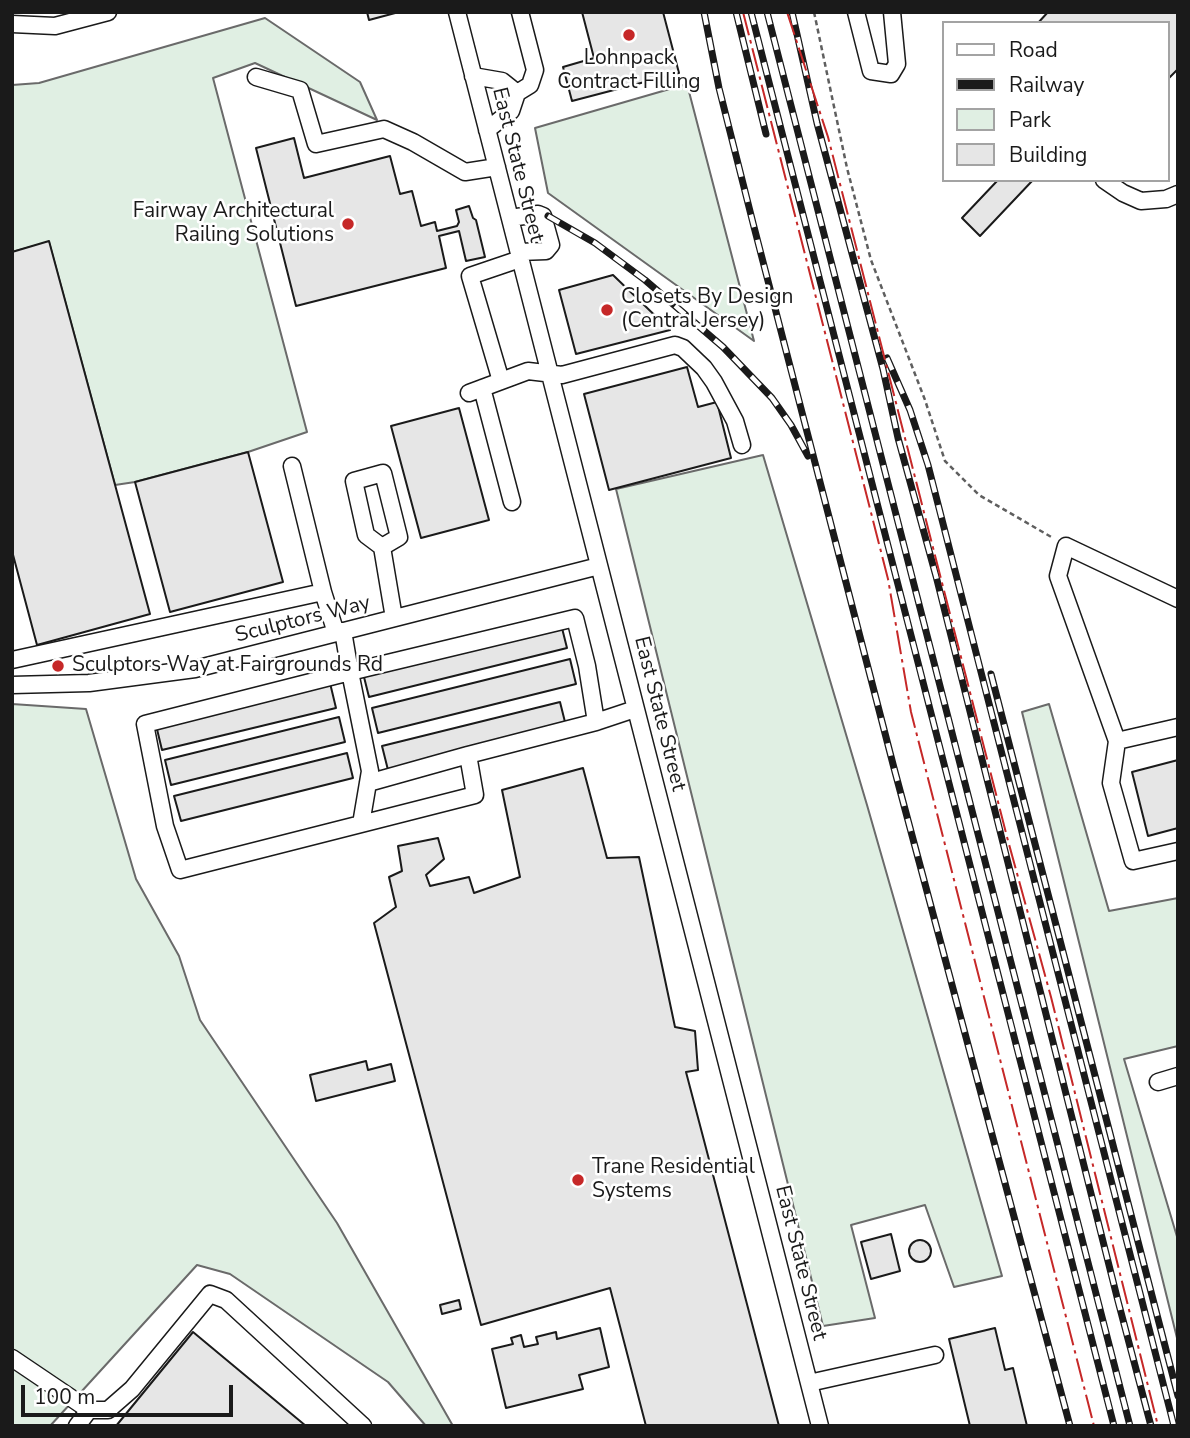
<!DOCTYPE html>
<html>
<head>
<meta charset="utf-8">
<style>
	body { margin:0 }
	#map { position:relative; width:1190px; height:1438px; overflow:hidden; background:#fff; font-family:"Nunito Sans",sans-serif }
	canvas { display:block }
	.frame { position:absolute; inset:0; border:14px solid #1a1a1a; pointer-events:none }
	.legend { position:absolute; left:942px; top:21px; width:228px; height:161px; box-sizing:border-box; background:#fff; border:2px solid #a3a3a3; margin:0; padding:9px 12px; list-style:none; font-size:21px; color:#1a1a1a }
	.legend li { display:flex; align-items:center; gap:14px; height:35px }
	.legend b { width:35px; border:2px solid #a3a3a3 }
	.scale { position:absolute; left:21px; top:1385px; width:212px; height:32px; box-sizing:border-box; border:4px solid #1a1a1a; border-top:0; padding-left:9px; font-size:21px; line-height:24px; white-space:nowrap; color:#1a1a1a; -webkit-text-stroke:5px #fff; paint-order:stroke }
</style>
</head>
<body>
<div id="map">
<canvas width="1190" height="1438"></canvas>
<div class="frame"></div>
<ul class="legend">
<li><b style="height:9px;background:#fff"></b>Road</li>
<li><b style="height:9px;background:#1a1a1a"></b>Railway</li>
<li><b style="height:19px;background:#e0efe3"></b>Park</li>
<li><b style="height:19px;background:#e6e6e6"></b>Building</li>
</ul>
<div class="scale">100 m</div>
</div>
<script>
const ctx = document.querySelector('canvas').getContext('2d');
ctx.lineJoin = 'round';
function fillPath(path, color) { ctx.fillStyle = color; ctx.fill(path, 'evenodd'); }
const toPath = rows => new Path2D(rows.map(r => 'M' + r).join(''));
function stroke(path, color, width, dash) { ctx.strokeStyle = color; ctx.lineWidth = width; ctx.lineCap = dash ? 'butt' : 'round'; ctx.setLineDash(dash || []); ctx.stroke(path); }
function write(font, color, halo, rows, align = 'center') {
  ctx.font = font + ' "Nunito Sans",sans-serif'; ctx.lineWidth = 5; ctx.setLineDash([]); ctx.textBaseline = 'middle'; ctx.strokeStyle = halo; ctx.fillStyle = color; for (const [text, x, y, turn = 0] of rows) {
    ctx.save(); ctx.translate(x, y); ctx.rotate((+turn || 0) * Math.PI / 180); ctx.textAlign = isNaN(turn) ? turn : align; if (halo) ctx.strokeText(text, 0, 0); ctx.fillText(text, 0, 0); ctx.restore();
  }
}
const green = toPath([
	[265,18,360,82,377,120,255,63,213,78,307,432,248,452,135,482,115,485,49,242,12,252,12,85,39,83,265,18],
	[687,84,754,341,548,193,535,128,687,84],
	[763,455,867,805,1002,1276,954,1287,925,1205,851,1225,875,1318,823,1326,616,489,763,455],
	[12,704,86,709,136,879,179,956,200,1020,337,1223,453,1426,426,1426,388,1382,230,1274,197,1265,50,1426,12,1426,12,704],
	[1049,704,1109,911,1178,898,1178,1046,1124,1059,1178,1240,1178,1342,1022,712,1049,704]
]);
fillPath(green, '#e0efe3');
stroke(green, '#6a6a6a', 2);
const building = toPath([
	[367,12,399,12,369,20,367,12],
	[582,12,663,12,679,73,572,101,563,67,594,58,582,12],
	[1048,12,1178,12,1178,69,1167,80,1167,23,1038,23,1048,12],
	[294,138,304,178,390,156,400,194,412,191,421,226,435,222,437,231,457,226,459,222,456,210,469,206,473,218,476,220,485,257,466,261,459,231,439,236,446,268,296,306,256,148,294,138],
	[998,180,1033,180,980,236,962,218,998,180],
	[49,241,150,614,37,645,12,551,12,252,49,241],
	[613,275,670,330,576,354,559,290,613,275],
	[687,367,698,407,717,402,731,458,609,490,584,394,687,367],
	[459,408,489,520,421,538,391,426,459,408],
	[248,452,283,582,170,612,135,482,248,452],
	[561,624,567,648,369,697,363,673,561,624],
	[570,659,576,684,378,733,372,708,570,659],
	[330,683,336,708,162,750,156,725,330,683],
	[560,702,566,726,388,770,382,746,560,702],
	[339,717,345,742,171,785,165,760,339,717],
	[347,753,353,778,181,821,174,796,347,753],
	[1178,760,1178,828,1148,836,1132,772,1178,760],
	[583,768,607,858,639,857,675,1027,695,1031,698,1070,686,1072,779,1426,646,1426,610,1288,481,1325,374,923,396,907,389,877,402,871,398,846,438,838,444,859,426,875,430,886,469,877,474,893,520,877,502,790,583,768],
	[366,1061,368,1070,391,1064,395,1081,316,1101,310,1075,366,1061],
	[891,1234,900,1271,871,1279,861,1242,891,1234],
	'909 1251a11 11 0 1 1 22 0a11 11 0 1 1-22 0Z',
	[459,1300,461,1309,442,1314,440,1305,459,1300],
	[600,1328,609,1367,579,1375,583,1389,506,1408,492,1349,513,1344,511,1338,521,1335,524,1347,538,1344,536,1337,556,1332,557,1339,600,1328],
	[995,1328,1005,1370,1013,1368,1027,1426,970,1426,949,1339,995,1328],
	[193,1332,306,1426,116,1426,193,1332]
]);
fillPath(building, '#e6e6e6');
stroke(building, '#1a1a1a', 2);
const minor = toPath([
	[457,12,820,1426],
	[856,12,871,71,891,74,897,64,892,12],
	[12,24,55,26,108,12],
	[473,76,502,81,517,93,511,111,487,130],
	[256,77,300,90,316,144,384,129,413,142,465,172,497,167],
	[517,93,530,85,535,70,520,12],
	[1104,180,1123,193,1141,201,1166,199,1178,194],
	[510,218,538,214,543,216,551,245,546,251,519,252],
	[501,381,470,276,520,259],
	[482,388,512,502],
	[469,393,528,371,562,375,675,345,683,348,704,368,714,382,735,421,742,445],
	[292,466,323,592],
	[382,547,399,537,383,473,354,481,366,535,382,547,394,618],
	[343,631,350,672,370,771,361,824,475,795,468,755,596,722,587,666,575,618,350,672,145,724,165,826,180,870,361,824],
	[12,660,323,592,336,633],
	[12,685,89,683,195,669,599,566],
	[596,722,635,709],
	[1178,727,1117,741,1111,783,1133,861,1178,851],
	[1117,741,1058,576,1066,546,1178,599],
	[368,783,468,755],
	[1158,1082,1178,1076],
	[12,1358,89,1410],
	[809,1383,935,1355],
	[89,1410,108,1410,132,1389,210,1294,226,1300,363,1426],
	[77,1426,89,1410]
]);
stroke(minor, '#1a1a1a', 19);
stroke(toPath([
	[814,12,847,168,871,260,925,400,945,461,979,495,1053,538]
]), '#5f5f5f', 2.5, [5, 3.5]);
stroke(minor, '#fff', 16);
const rail = toPath([
	[704,12,719,88,753,223,894,768,1070,1426],
	[736,12,766,134],
	[751,12,1114,1426],
	[767,12,1130,1426],
	[792,12,817,123,883,369,898,438,936,576,1118,1301,1151,1426],
	[548,216,595,243,645,280,723,347,772,398,791,425,808,456],
	[887,358,910,410,928,465,1174,1426],
	[991,674,1178,1396]
]);
stroke(rail, '#1a1a1a', 7);
stroke(rail, '#fff', 4.5, [13]);
stroke(toPath([
	[743,12,888,579,911,712,1094,1426],
	[787,12,828,137,1007,837,1051,997,1158,1426]
]), '#c62828', 2, [24, 5, 3.5, 5]);
for (const [x, y, r, color] of [
	[629,35,7,"#c62828"],
	[348,224,7,"#c62828"],
	[607,310,7,"#c62828"],
	[58,666,7,"#c62828"],
	[578,1180,7,"#c62828"]
]) { const dot = new Path2D(); dot.arc(x, y, r, 0, 2 * Math.PI); ctx.fillStyle = color; ctx.fill(dot); stroke(dot, '#fff', 2.5); }
write('21px', '#1a1a1a', '#fff', [
	["Lohnpack",629,59,"center"],
	["Contract Filling",629,83,"center"],
	["Fairway Architectural",334,212,"right"],
	["Railing Solutions",334,236,"right"],
	["Closets By Design",621,298],
	["(Central Jersey)",621,322],
	["Sculptors Way at Fairgrounds Rd",72,666],
	["Trane Residential",592,1168],
	["Systems",592,1192]
], 'left');
write('21px', '#1a1a1a', '#fff', [
	["East State Street",517,165,76],
	["Sculptors Way",303,620,-14],
	["East State Street",659,714,76],
	["East State Street",800,1263,76]
]);
</script>
</body>
</html>
